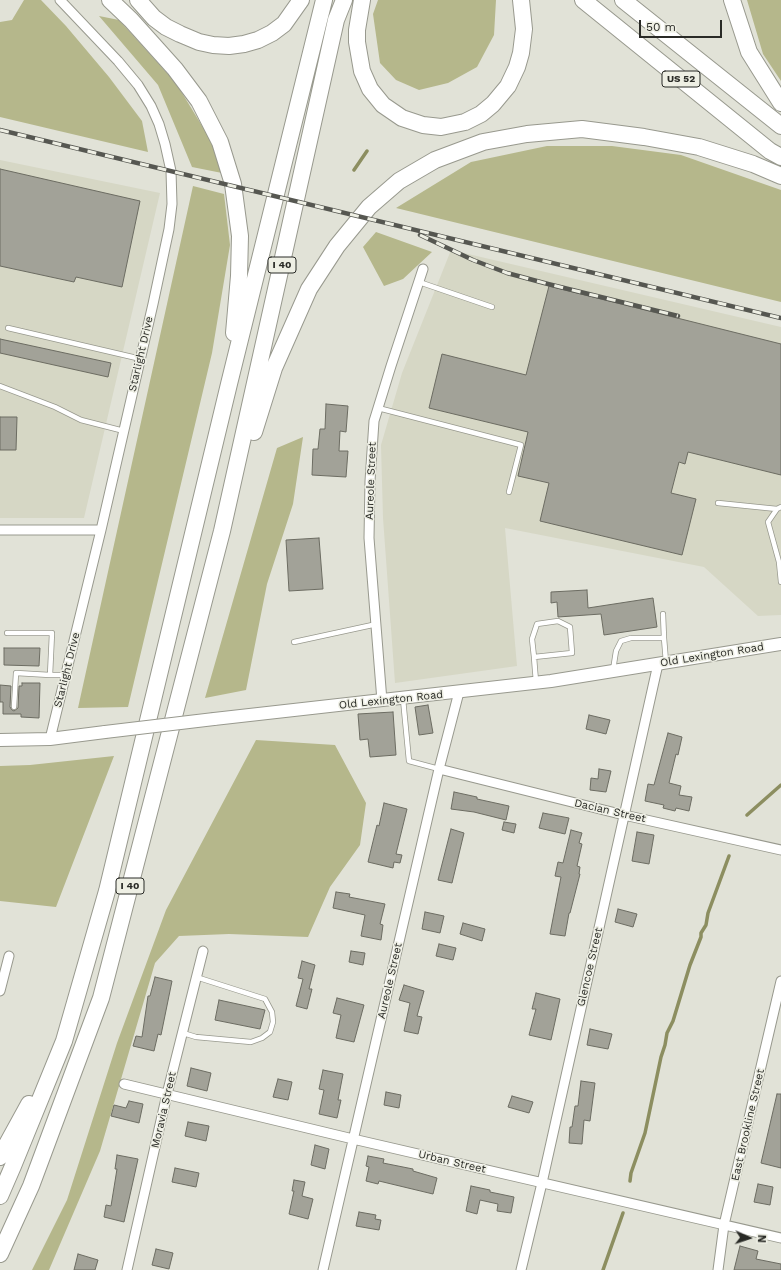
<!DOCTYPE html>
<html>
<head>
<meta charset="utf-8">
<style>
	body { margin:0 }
	#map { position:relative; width:781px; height:1270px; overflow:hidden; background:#e1e2d7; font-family:"Work Sans",sans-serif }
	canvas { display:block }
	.north { position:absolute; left:729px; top:1218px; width:40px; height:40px; -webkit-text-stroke:3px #eeefe4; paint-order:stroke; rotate:93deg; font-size:11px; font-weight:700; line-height:16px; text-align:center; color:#292a26 }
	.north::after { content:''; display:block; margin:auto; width:14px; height:18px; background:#292a26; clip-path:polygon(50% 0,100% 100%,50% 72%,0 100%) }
	.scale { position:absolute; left:639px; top:20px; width:83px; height:18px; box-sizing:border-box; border:2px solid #292a26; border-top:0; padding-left:5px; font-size:12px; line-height:14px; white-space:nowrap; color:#292a26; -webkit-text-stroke:3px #eeefe4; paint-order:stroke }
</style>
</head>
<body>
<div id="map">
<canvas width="781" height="1270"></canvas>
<div class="north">N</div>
<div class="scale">50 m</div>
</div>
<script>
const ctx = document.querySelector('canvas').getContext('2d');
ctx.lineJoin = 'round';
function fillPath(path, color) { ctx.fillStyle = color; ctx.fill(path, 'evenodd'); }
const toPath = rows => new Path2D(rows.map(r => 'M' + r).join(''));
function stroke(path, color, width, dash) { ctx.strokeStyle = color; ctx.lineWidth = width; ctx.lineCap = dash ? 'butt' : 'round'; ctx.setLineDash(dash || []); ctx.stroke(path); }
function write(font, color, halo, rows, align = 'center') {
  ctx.font = font + ' "Work Sans",sans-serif'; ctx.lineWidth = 3; ctx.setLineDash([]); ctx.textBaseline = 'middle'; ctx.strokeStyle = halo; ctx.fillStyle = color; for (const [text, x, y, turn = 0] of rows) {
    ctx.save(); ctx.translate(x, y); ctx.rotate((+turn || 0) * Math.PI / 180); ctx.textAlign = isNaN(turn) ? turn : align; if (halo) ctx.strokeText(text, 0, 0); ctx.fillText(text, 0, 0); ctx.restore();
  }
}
fillPath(toPath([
	[0,160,160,193,84,518,0,518],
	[451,250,781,327,781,615,758,616,704,567,505,528,517,666,395,683,383,518,381,445,402,373]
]), '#d6d7c5');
fillPath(toPath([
	[24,0,41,0,66,26,109,77,142,121,148,152,0,117,0,22,12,20],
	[378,0,496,0,494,35,477,67,448,83,419,90,396,80,380,63,373,14],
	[747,0,781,0,781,81,763,54],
	[99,16,119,20,176,83,210,139,222,173,192,167,158,85],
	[547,146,612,146,681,155,781,190,781,302,396,208,471,162],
	[193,186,224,194,230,245,212,353,128,707,78,708],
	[376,232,432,252,403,279,384,286,363,247],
	[303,437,293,504,267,584,246,690,205,698,277,448],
	[256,740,335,745,366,803,360,845,330,887,308,937,229,934,179,936,155,963,100,1151,49,1270,32,1270,67,1200,117,1043,166,910],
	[114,756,56,907,0,901,0,766,30,765]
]), '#b5b78b');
stroke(toPath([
	[354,170,367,151],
	[747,815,781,785],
	[630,1181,631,1173,645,1133,661,1057,665,1045,667,1033,673,1021,690,965,701,937,701,933,706,925,708,913,729,856],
	[603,1270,623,1213]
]), '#8c8e60', 3.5);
const building = toPath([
	[0,169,140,201,122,287,76,277,74,282,0,266,0,169],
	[549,286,781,344,781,475,688,452,685,464,679,462,671,493,696,499,682,555,540,521,549,483,518,476,528,432,429,408,442,354,526,375,549,286],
	[0,339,111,363,108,377,0,353,0,339],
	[326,404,348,406,346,432,340,431,339,451,348,451,346,477,312,475,313,449,318,449,320,429,325,429,326,404],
	[0,417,17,417,16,450,0,450,0,417],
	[319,538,323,589,289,591,286,540,319,538],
	[587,590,588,608,653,598,657,627,604,635,601,614,558,617,557,602,551,603,551,592,587,590],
	[4,648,40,648,39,666,4,665,4,648],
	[22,683,40,683,39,718,21,717,21,714,3,714,3,702,0,702,0,685,11,686,10,707,12,710,14,711,18,708,19,686,22,686,22,683],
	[428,705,433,733,419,735,415,707,428,705],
	[393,712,396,755,370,757,368,739,360,740,358,714,393,712],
	[589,715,610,720,606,734,586,729,589,715],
	[668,733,682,737,678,755,676,754,669,783,681,786,679,795,692,797,689,811,676,808,675,811,663,808,664,805,645,801,648,784,654,785,668,733],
	[599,769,611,771,606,792,590,790,591,778,598,779,599,769],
	[454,792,477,797,477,799,509,806,506,820,474,812,451,809,454,792],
	[384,803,407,809,396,854,402,855,400,863,394,862,393,868,368,862,377,825,379,826,384,803],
	[543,813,569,818,565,834,539,828,543,813],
	[504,822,516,824,514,833,502,830,504,822],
	[451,829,464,833,452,883,438,880,451,829],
	[571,830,582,833,579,843,582,844,577,866,580,867,579,874,580,874,570,913,569,913,565,936,550,934,561,877,555,876,558,862,563,863,571,830],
	[637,832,654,835,649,864,632,861,637,832],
	[336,892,350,894,349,897,385,904,380,924,383,925,381,940,361,936,365,915,333,908,336,892],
	[618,909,637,914,633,927,615,922,618,909],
	[425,912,444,916,440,933,422,929,425,912],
	[463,923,485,929,482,941,460,934,463,923],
	[439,944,456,948,453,960,436,956,439,944],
	[351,951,365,953,363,965,349,962,351,951],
	[302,961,315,965,309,989,312,989,307,1009,296,1006,303,979,298,978,302,961],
	[155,977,172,981,161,1035,158,1034,154,1051,133,1046,136,1036,142,1037,148,996,150,996,155,977],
	[404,985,424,991,417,1016,422,1017,418,1034,404,1031,410,1003,399,1000,404,985],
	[536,993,560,999,551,1040,529,1035,536,1009,532,1009,536,993],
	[337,998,364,1005,354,1042,336,1038,341,1015,333,1013,337,998],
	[219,1000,265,1010,260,1029,215,1020,219,1000],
	[590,1029,612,1034,608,1049,587,1045,590,1029],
	[191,1068,211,1073,207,1091,187,1086,191,1068],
	[323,1070,343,1074,338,1100,341,1100,337,1118,319,1114,324,1090,319,1089,323,1070],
	[278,1079,292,1082,288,1100,273,1097,278,1079],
	[581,1081,595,1083,590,1121,584,1120,582,1144,569,1143,570,1127,572,1127,575,1106,578,1106,581,1081],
	[386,1092,401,1095,399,1108,384,1105,386,1092],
	[777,1094,781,1094,781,1168,761,1163,777,1094],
	[512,1096,533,1102,529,1113,508,1107,512,1096],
	[129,1101,143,1104,139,1123,111,1116,114,1105,126,1108,129,1101],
	[188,1122,209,1126,206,1141,185,1136,188,1122],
	[315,1145,329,1149,325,1169,311,1165,315,1145],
	[117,1155,138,1159,124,1222,104,1217,106,1205,111,1206,117,1169,115,1169,117,1155],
	[368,1156,384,1159,383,1163,413,1169,413,1171,437,1178,433,1194,379,1181,378,1184,366,1181,369,1167,366,1166,368,1156],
	[175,1168,199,1173,196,1187,172,1182,175,1168],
	[294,1180,305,1182,302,1196,313,1199,308,1219,289,1214,294,1191,292,1191,294,1180],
	[758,1184,773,1187,770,1205,754,1202,758,1184],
	[471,1186,490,1190,490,1192,514,1197,511,1213,497,1211,498,1204,480,1200,477,1214,466,1211,471,1186],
	[359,1212,376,1215,375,1219,381,1220,379,1230,356,1226,359,1212],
	[740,1246,758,1251,756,1259,781,1264,781,1270,734,1270,740,1246],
	[156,1249,173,1253,169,1269,152,1265,156,1249],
	[78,1254,98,1260,95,1270,74,1270,78,1254]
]);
fillPath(building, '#a2a298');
stroke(building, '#6c6c62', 1);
const lane = toPath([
	[419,282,492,307],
	[8,328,141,359],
	[0,386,55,407,81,420,124,431],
	[378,408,521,445,509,492],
	[718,503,777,509],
	[781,507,777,509,768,522,779,562,781,582],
	[7,633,52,633,50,675,66,675],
	[664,638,666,662],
	[294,642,377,624],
	[534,657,572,653,570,627,558,621,537,624,532,639,534,657,535,670,536,681],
	[613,670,616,651,621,641,631,638,664,638,663,614],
	[403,699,409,761,439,769],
	[14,707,16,673,50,675],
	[183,1033,196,1037,251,1042,262,1038,270,1032,273,1022,272,1012,265,999,196,977]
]);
const street = toPath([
	[0,530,101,530],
	[382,701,369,538,370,481,374,421,391,366,423,269],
	[50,739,101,530,153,304,169,229,172,204,171,171,165,144,159,124,151,106,138,85,118,61,60,0],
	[439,769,624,815,781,850],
	[0,991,9,956],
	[124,1084,353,1139,781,1238],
	[127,1270,167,1094,203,951],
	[323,1270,439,769,459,692],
	[521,1270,542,1183,658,664],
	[718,1270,724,1225,781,981]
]);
const secondary = toPath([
	[214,719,551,681,781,644],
	[0,740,50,739,105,732]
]);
const highway = toPath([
	[110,0,131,20,175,69,199,101,220,142,233,184,240,236,239,276,234,333],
	[138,0,154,18,166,27,180,34,199,42,213,45,229,46,244,44,258,40,272,33,284,24,301,0],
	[362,0,357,30,357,42,362,71,370,89,383,105,402,118,423,125,441,127,465,122,481,114,493,104,508,86,517,67,521,53,524,29,521,0],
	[583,0,770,151,781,157],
	[623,0,781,126],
	[732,0,749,52,781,103],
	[254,432,274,368,309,289,337,246,369,207,399,181,435,160,483,142,527,134,582,129,644,137,699,147,753,164,781,176],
	[0,1157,29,1104],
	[0,1196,13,1166,64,1041,107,891,229,384,324,0],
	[0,1254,31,1186,101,998,222,531,336,20,344,0]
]);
stroke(lane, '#98998e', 6);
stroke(street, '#98998e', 11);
stroke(secondary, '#98998e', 14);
stroke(highway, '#98998e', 18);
stroke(lane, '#fff', 4.5);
stroke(street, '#fff', 9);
stroke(secondary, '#fff', 12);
stroke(highway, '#fff', 16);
const rail = toPath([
	[0,130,781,318],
	[420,235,473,260,507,273,548,284,678,316]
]);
stroke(rail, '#565751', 4.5);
stroke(rail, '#eeefe4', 3, [9]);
const secondaryBridge = toPath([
	[105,732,214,719]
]);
stroke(secondaryBridge, '#98998e', 14, []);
stroke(secondaryBridge, '#fff', 12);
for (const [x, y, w] of [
	[681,79,38],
	[282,265,28],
	[130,886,28]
]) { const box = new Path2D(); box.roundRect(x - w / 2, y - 8, w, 16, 3); ctx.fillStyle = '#eeefe4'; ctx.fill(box); stroke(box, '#292a26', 1); }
write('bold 10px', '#292a26', null, [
	["US 52",681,79],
	["I 40",282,265],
	["I 40",130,886]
]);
write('11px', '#292a26', '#eeefe4', [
	["Starlight Drive",141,354,-77],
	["Aureole Street",371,481,-88],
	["Old Lexington Road",712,655,-9],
	["Starlight Drive",67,670,-76],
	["Old Lexington Road",391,700,-6],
	["Dacian Street",610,811,13],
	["Glencoe Street",590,967,-77],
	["Aureole Street",390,981,-77],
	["Moravia Street",164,1110,-77],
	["East Brookline Street",748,1125,-77],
	["Urban Street",452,1162,13]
]);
</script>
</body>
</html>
